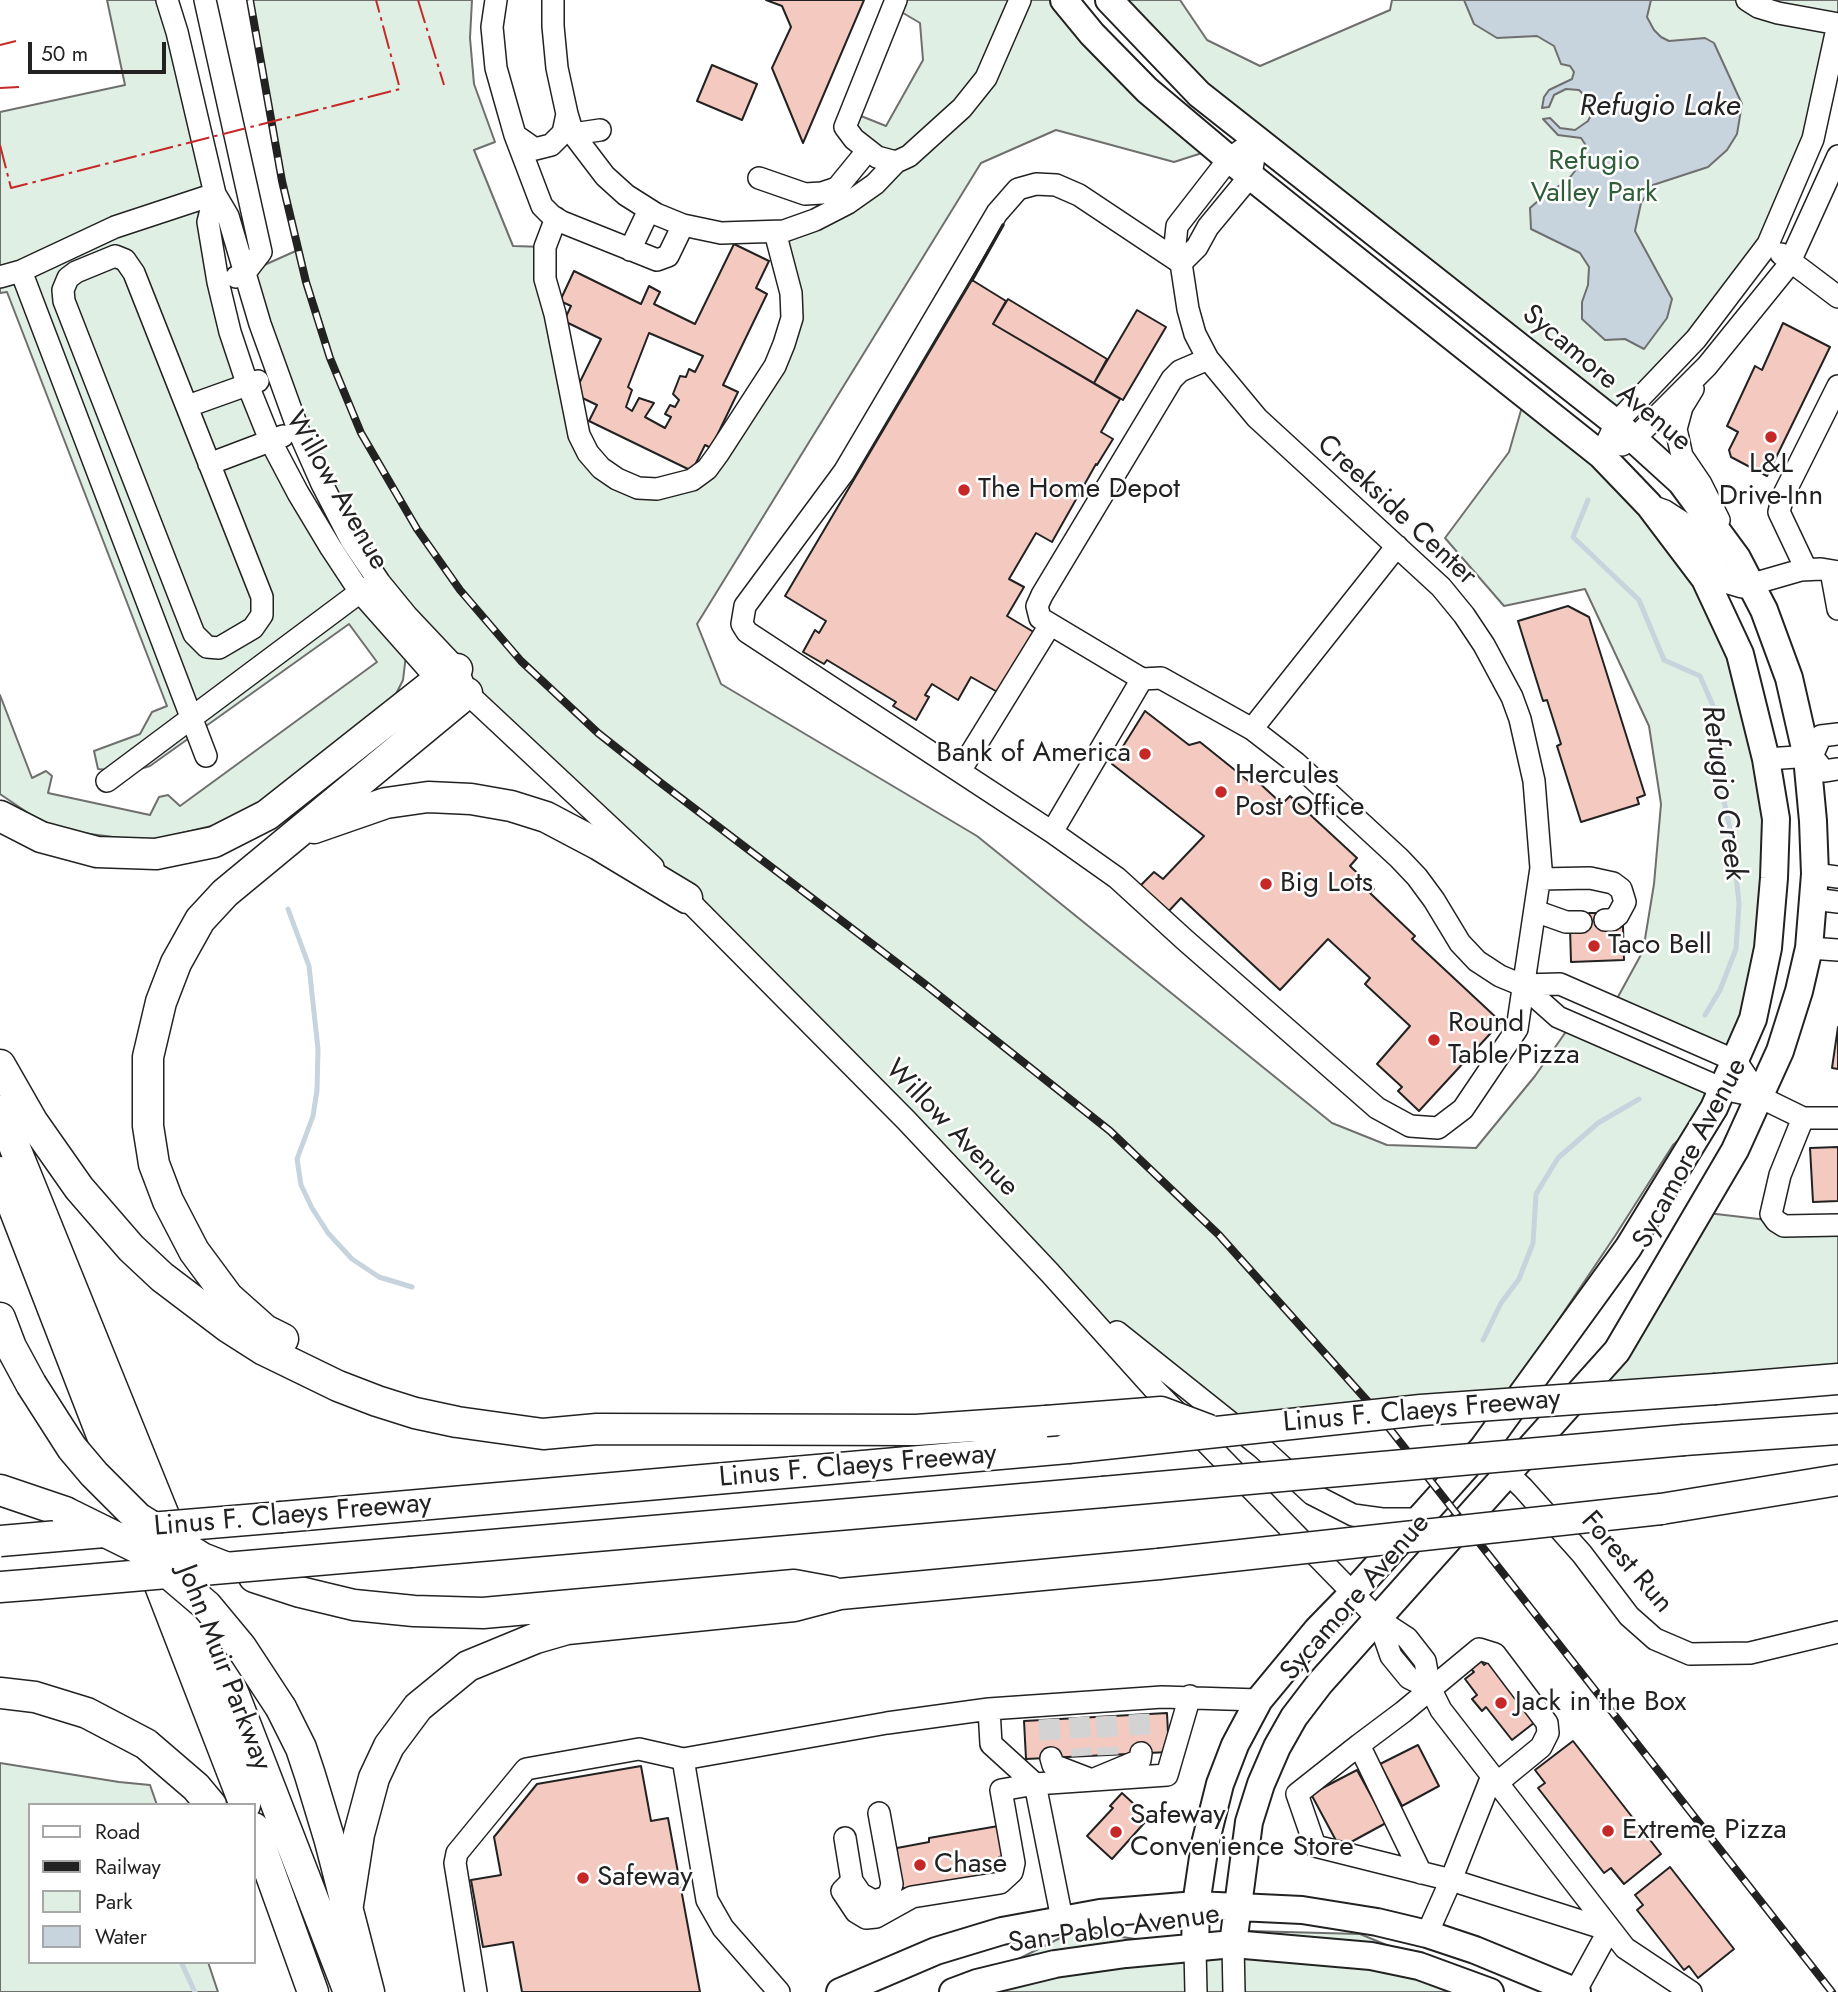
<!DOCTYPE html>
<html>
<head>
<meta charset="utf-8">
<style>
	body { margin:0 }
	#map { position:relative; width:1838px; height:1992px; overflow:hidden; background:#fff; font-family:Jost,sans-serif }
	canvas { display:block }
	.legend { position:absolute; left:28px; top:1803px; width:228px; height:161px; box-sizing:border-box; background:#fff; border:2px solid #a7a7a7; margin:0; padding:9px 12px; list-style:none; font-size:21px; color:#222 }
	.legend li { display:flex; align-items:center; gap:14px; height:35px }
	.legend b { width:35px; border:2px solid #a7a7a7 }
	.scale { position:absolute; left:28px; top:42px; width:138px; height:32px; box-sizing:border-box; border:4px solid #222; border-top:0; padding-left:9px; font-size:21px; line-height:24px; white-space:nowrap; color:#222; -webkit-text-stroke:5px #fff; paint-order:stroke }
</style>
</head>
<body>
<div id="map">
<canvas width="1838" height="1992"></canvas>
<ul class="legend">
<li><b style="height:9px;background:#fff"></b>Road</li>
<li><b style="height:9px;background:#222"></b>Railway</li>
<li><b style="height:19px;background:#e0efe3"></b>Park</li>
<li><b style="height:19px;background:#c7d3dd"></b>Water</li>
</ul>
<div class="scale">50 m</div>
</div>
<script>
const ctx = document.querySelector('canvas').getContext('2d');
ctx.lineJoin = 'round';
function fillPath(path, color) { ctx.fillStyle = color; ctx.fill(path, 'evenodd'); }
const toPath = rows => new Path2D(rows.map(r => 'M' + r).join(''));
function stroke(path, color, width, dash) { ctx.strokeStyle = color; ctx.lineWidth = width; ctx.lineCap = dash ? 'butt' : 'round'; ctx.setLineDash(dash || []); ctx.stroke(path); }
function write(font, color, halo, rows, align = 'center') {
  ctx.font = font + ' Jost,sans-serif'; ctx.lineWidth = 5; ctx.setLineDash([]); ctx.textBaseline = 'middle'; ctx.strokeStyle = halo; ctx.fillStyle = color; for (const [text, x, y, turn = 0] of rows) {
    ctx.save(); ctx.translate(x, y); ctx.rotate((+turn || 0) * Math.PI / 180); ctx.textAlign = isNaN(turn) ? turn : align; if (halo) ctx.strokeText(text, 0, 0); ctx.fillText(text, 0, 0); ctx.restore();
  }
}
const green = toPath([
	[107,0,167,0,215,194,208,222,270,440,407,647,403,680,396,694,388,703,275,795,220,824,157,839,129,839,74,832,53,826,31,815,0,794,0,695,32,778,46,771,52,776,48,793,150,815,159,797,168,795,180,806,377,662,349,624,150,766,130,772,98,769,94,751,140,734,152,712,167,706,7,292,0,293,0,112,125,85,107,0],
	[250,0,472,0,470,38,474,84,495,142,474,150,513,246,545,247,574,415,617,479,692,480,784,344,784,231,895,163,854,139,851,112,886,126,923,60,920,23,893,7,896,0,1064,0,1229,159,1202,153,1174,162,1056,130,981,163,697,624,721,684,977,836,1332,1123,1387,1145,1476,1148,1535,1076,1572,1023,1723,1089,1714,1108,1673,1145,1615,1236,1508,1395,1213,1431,1183,1414,1076,1301,467,693,351,539,244,274,298,250,282,181,250,0],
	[1109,0,1180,0,1207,40,1260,66,1390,10,1392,0,1838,0,1838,24,1813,139,1768,244,1616,423,1257,139,1109,0],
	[1526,393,1649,505,1740,654,1774,878,1736,1061,1613,1006,1643,951,1654,884,1661,804,1649,726,1585,589,1504,606,1445,538,1509,452,1526,393],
	[1699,1212,1776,1221,1838,1225,1838,1379,1580,1399,1699,1212],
	[0,1763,119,1782,150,1785,157,1805,30,1805,30,1962,208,1962,218,1992,0,1992,0,1763],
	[1076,1930,1195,1948,1233,1944,1249,1931,1360,1934,1500,1992,953,1992,1076,1930]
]);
fillPath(green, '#e0efe3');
stroke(green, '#6f6f6f', 2);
const water = toPath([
	[1464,0,1651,0,1647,17,1654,30,1661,37,1669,41,1705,38,1714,43,1742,104,1737,134,1727,150,1708,167,1653,185,1641,203,1635,231,1672,299,1667,318,1644,349,1625,339,1605,340,1582,319,1582,302,1588,285,1589,267,1580,253,1531,229,1530,208,1547,193,1567,181,1575,171,1578,158,1584,152,1585,144,1581,138,1558,135,1543,119,1550,118,1560,128,1575,130,1588,121,1591,115,1590,101,1579,90,1566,89,1554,95,1549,107,1542,108,1544,97,1549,90,1572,79,1574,72,1570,66,1561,64,1554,46,1537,36,1497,38,1474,24,1464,0]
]);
fillPath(water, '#c7d3dd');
stroke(water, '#6f6f6f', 2);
stroke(toPath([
	[1588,500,1573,537,1639,600,1664,660,1700,676,1714,708,1721,749,1723,796,1733,844,1739,904,1736,949,1720,990,1705,1015],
	[288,909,309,966,318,1049,317,1090,313,1116,297,1159,301,1185,312,1208,328,1233,352,1259,379,1277,412,1287],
	[1483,1340,1501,1303,1519,1279,1533,1243,1536,1194,1558,1158,1598,1123,1639,1099],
	[181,1962,195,1992]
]), '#c7d3dd', 5);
const building = toPath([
	[766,0,864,0,803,143,772,68,791,27,782,6,766,0],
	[712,65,757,84,742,120,697,101,712,65],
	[734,244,769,261,756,288,767,294,723,385,738,392,711,448,705,445,692,471,589,421,597,405,574,394,601,339,564,321,571,306,560,301,574,271,641,304,649,286,660,292,654,304,695,324,734,244],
	[649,333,703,356,695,372,689,369,686,377,680,376,673,394,679,400,675,407,670,405,665,414,671,417,665,428,645,417,654,403,639,398,632,411,626,407,632,390,628,387,649,333],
	[972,280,1006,301,993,324,1120,399,1101,432,1113,439,1097,465,1096,464,1052,542,1036,533,1009,579,1024,587,1007,616,1037,634,1001,694,971,677,958,700,932,684,925,695,929,697,916,720,893,706,896,702,827,660,824,664,803,652,815,630,819,633,826,621,785,596,972,280],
	[1008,299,1107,359,1094,383,993,324,1008,299],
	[1137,310,1166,327,1123,400,1094,383,1137,310],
	[1783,323,1830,347,1767,476,1731,457,1729,450,1738,432,1727,426,1755,366,1762,370,1783,323],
	[1568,606,1589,617,1645,795,1637,798,1639,804,1581,822,1557,746,1561,744,1547,700,1543,701,1518,621,1568,606],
	[1145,711,1189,745,1200,742,1251,783,1255,779,1282,804,1290,796,1357,858,1350,866,1374,889,1370,893,1415,936,1412,939,1501,1022,1419,1111,1398,1091,1402,1087,1377,1064,1410,1026,1365,984,1370,978,1328,939,1280,990,1181,898,1167,913,1139,887,1154,872,1163,879,1204,836,1112,764,1145,711],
	[1589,913,1602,913,1602,927,1623,926,1624,960,1571,962,1570,928,1589,927,1589,913],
	[1838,1027,1838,1069,1832,1068,1838,1027],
	[1838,1147,1838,1201,1813,1202,1810,1148,1838,1147],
	[1492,1659,1539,1719,1512,1740,1486,1707,1482,1711,1472,1699,1477,1695,1465,1679,1474,1672,1471,1669,1481,1661,1484,1665,1492,1659],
	[1167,1713,1169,1752,1026,1759,1024,1721,1167,1713],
	[1573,1741,1661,1854,1624,1884,1611,1868,1604,1873,1538,1788,1545,1783,1535,1770,1573,1741],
	[1418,1745,1439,1786,1402,1806,1380,1764,1418,1745],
	[641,1766,651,1821,668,1818,700,1992,522,1992,513,1942,483,1947,471,1880,501,1875,494,1837,537,1784,641,1766],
	[1357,1770,1386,1823,1340,1848,1311,1794,1357,1770],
	[1122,1793,1135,1805,1133,1807,1147,1820,1112,1859,1087,1836,1113,1808,1110,1806,1122,1793],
	[1004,1825,1010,1855,999,1857,1003,1875,904,1892,904,1888,898,1889,897,1848,929,1842,929,1838,1004,1825],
	[1670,1867,1734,1949,1698,1978,1689,1966,1684,1970,1637,1910,1643,1905,1635,1895,1670,1867]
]);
fillPath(building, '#f3c9c0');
stroke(building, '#222', 2);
stroke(toPath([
	[1139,1714,1141,1753],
	[1106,1716,1108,1755],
	[1079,1717,1082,1756],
	[1049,1719,1051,1758]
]), '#d3d3d3', 21, [21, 10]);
const minor = toPath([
	[167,0,177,32,215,194,228,216,260,324,299,432,322,484,351,540,380,583,407,616,457,669,462,681],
	[205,0,261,252,244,274,236,277],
	[496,0,492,27,496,68,507,107,515,135,535,149,551,145,563,133,567,114,557,68,553,26,553,0],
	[567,114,573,134,605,176,626,195,656,214,683,225,721,233,784,231,815,220,848,203,875,184,896,162,909,156,962,108,986,78,1020,0],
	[573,134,600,130],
	[515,135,542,206,551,215,562,222,657,260,668,256,683,225],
	[896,162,877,157,854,139,845,127,896,0],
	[759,178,805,194,822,193,837,188,868,150],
	[215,194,208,222,218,282,230,332,247,383,270,440,298,493,331,548,360,592,438,680,467,693,653,867],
	[556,218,545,247,545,279,555,314,579,435,588,453,601,468,617,479,638,488,657,489,692,480,707,469,718,454,775,366,784,344,792,318,791,293,775,232],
	[630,250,649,210],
	[1781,254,1838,297],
	[115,256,125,260,134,273,262,597,262,615,253,628,219,648,207,647,194,634,64,301,63,290,68,278,76,272,115,256],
	[1181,263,1197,247,1208,227,1251,175,1257,139,1229,159,1177,226,1175,245,1181,263,1188,309,1195,334,1208,359,1257,418,1441,587,1464,615,1484,645,1512,697,1520,719,1534,781,1541,868,1517,1029,1463,1109,1438,1128,1410,1126,1377,1108,1185,940,1117,878,1052,832,747,632,742,624,745,606,844,472,997,213,1018,189,1036,184,1056,185,1079,195,1181,263],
	[21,271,206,756],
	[0,277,21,271,115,227,215,194],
	[1208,359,1180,371,1172,379,1042,595,1037,606,1040,618,1142,679,1161,678,1252,729,1296,763,1399,858,1417,877,1434,900,1460,943,1477,961,1500,976,1522,985],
	[1693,389,1682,407,1676,429,1682,456,1701,484,1719,520],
	[188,406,258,381],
	[1622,445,1635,438,1707,366,1788,266,1838,156],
	[1601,455,1616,423,1696,339,1768,244,1813,139,1838,24,1778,13,1758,7,1747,0],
	[209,464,283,436],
	[1651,506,1665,511,1682,522,1703,548,1725,582,1742,587,1801,570,1821,569,1838,572],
	[1806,569,1779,512,1783,496,1838,386],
	[1831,571,1838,609],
	[1252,729,1397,546],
	[1812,756,1821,736,1838,734],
	[1812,756,1824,771,1838,769],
	[1766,759,1812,756],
	[960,771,1050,625],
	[107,781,360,592,371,586],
	[1052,832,1142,679],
	[1815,874,1838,877],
	[1540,879,1590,878,1613,883,1621,889,1625,902,1618,915,1612,920,1605,920],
	[677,889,906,1120,1050,1273,1156,1391,1378,1619,1407,1638,1425,1661,1430,1688,1409,1678,1391,1656,1378,1619],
	[1813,899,1838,902],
	[1535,911,1566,922,1581,922],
	[1809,948,1838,950],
	[1760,1097,1736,1061,1560,984,1522,985,1558,1017,1723,1089,1760,1097,1803,1118,1838,1118],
	[1803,1118,1780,1175,1771,1214,1776,1221,1784,1226,1838,1225],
	[1117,1332,1261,1447,1312,1494,1353,1515,1382,1519,1418,1519],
	[1496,1462,1523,1488,1582,1554,1629,1616,1655,1639,1690,1654,1750,1653,1838,1632],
	[1430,1688,1441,1710,1625,1948,1691,1992],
	[989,1709,991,1744,1035,1784,1062,1919],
	[1359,1745,1403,1712,1479,1649,1495,1654,1547,1723,1548,1733,1541,1747,1497,1783],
	[1051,1758,1053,1765,1092,1780,1140,1760,1141,1753],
	[683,1759,707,1900,723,1928,779,1992],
	[845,1838,852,1881,842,1891,856,1912,866,1918,876,1917,912,1897,1000,1883,1012,1872,1014,1863,1001,1790,1035,1784,1167,1775,1190,1696],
	[1421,1873,1359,1745,1297,1794,1315,1846,1451,1880,1492,1776],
	[852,1881,861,1894,874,1901,887,1897,890,1891,892,1884,879,1813],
	[1427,1934,1451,1880,1609,1930,1575,1992],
	[1233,1944,1234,1992],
	[1195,1949,1196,1992],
	[476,1992,455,1863,457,1853,526,1769,639,1749,683,1759,887,1723,989,1709,1162,1697,1259,1700]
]);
const major = toPath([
	[1064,0,1092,34,1147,90,1229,159,1601,455,1649,505,1705,579,1740,654,1766,759,1776,819,1774,878,1768,948,1753,1019,1714,1108,1628,1248,1483,1448,1353,1593,1317,1630,1259,1700,1235,1745,1220,1784,1205,1844,1196,1905,1195,1949],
	[1109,0,1199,94,1616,423,1681,482,1737,558,1764,610,1789,678,1807,757,1813,821,1815,874,1813,899,1809,948,1799,991,1780,1051,1735,1150,1617,1351,1320,1683,1294,1717,1277,1747,1261,1784,1249,1822,1233,1944],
	[840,1992,936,1951,1002,1931,1100,1913,1196,1905,1302,1910,1377,1922,1427,1934,1475,1950,1577,1992],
	[953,1992,977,1983,1055,1964,1126,1954,1233,1944,1371,1956,1419,1966,1490,1992]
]);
const highway = toPath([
	[0,816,41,837,97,852,156,854,214,842,267,815,438,680,457,669],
	[314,828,386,803,428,797,471,799,511,806,546,817,599,845,687,898],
	[0,1065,32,1121,79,1188,131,1248,162,1277,228,1327,264,1350,338,1386,377,1401,415,1413,457,1422,543,1434,597,1429,916,1430,1046,1421],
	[0,1111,177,1548],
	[0,1172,245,1805],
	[0,1318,11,1347,31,1384],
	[283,1339,265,1330,228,1297,194,1251,168,1201,154,1164,148,1126,148,1057,161,1002,176,963,200,920,225,893,467,693],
	[1716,1389,1838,1379],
	[1684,1440,1838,1429],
	[0,1490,65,1512],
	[1661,1509,1838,1480],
	[282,1517,1068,1448],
	[411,1552,1103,1492],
	[254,1577,300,1592,354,1605,414,1611,483,1613,794,1585,832,1592],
	[0,1587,39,1584],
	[195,1594,349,1992],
	[0,1693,35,1697,87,1713,146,1744,196,1787,211,1805],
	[281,1708,301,1748,310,1775,330,1841,369,1992],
	[254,1828,313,1992],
	[347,1911,359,1834,374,1778,389,1746,418,1707,468,1666,536,1638,567,1629,794,1606,840,1594,1159,1564]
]);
stroke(minor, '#222', 24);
stroke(major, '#222', 30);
stroke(highway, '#222', 33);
stroke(minor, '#fff', 21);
stroke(major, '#fff', 26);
stroke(highway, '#fff', 30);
const rail = toPath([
	[250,0,282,181,306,282,330,358,361,433,417,529,460,590,521,661,598,733,661,783,926,985,1110,1131,1219,1235,1371,1405,1832,1992]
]);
stroke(rail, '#222', 8);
stroke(rail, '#fff', 5, [16]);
const highwayBridge = toPath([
	[31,1384,72,1448,94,1474,138,1518,202,1558,225,1567],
	[1046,1421,1161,1412,1209,1430],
	[1068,1448,1421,1410,1716,1389],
	[1103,1492,1684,1440],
	[65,1512,140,1549,207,1606,241,1647,281,1708],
	[150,1528,282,1517],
	[0,1541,104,1532],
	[1159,1564,1661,1509],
	[39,1584,411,1552]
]);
stroke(highwayBridge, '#222', 33, []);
stroke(highwayBridge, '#fff', 30);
stroke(toPath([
	[972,280,1003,225]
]), '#222', 3.5);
stroke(toPath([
	[418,0,444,85],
	[0,45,16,41],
	[0,88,19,87],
	[0,145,11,188,400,89,376,0]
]), '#c62828', 2, [24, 5, 3.5, 5]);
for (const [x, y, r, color] of [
	[1771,437,7,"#c62828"],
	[964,490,7,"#c62828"],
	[1145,754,7,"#c62828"],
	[1221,792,7,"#c62828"],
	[1266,884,7,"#c62828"],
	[1594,946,7,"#c62828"],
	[1434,1040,7,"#c62828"],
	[1501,1703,7,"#c62828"],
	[1608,1831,7,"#c62828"],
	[1116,1832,7,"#c62828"],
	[920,1865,7,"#c62828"],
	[583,1878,7,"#c62828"]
]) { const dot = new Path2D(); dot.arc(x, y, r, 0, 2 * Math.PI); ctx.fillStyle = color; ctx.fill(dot); stroke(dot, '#fff', 2.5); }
write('28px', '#2f5e38', '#fff', [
	["Refugio",1594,162],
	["Valley Park",1594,194]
]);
write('28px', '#222', '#fff', [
	["Sycamore Avenue",1606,379,40],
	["Willow Avenue",336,491,60],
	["Creekside Center",1396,511,43],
	["Willow Avenue",951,1129,46],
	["Sycamore Avenue",1691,1154,-62],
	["Linus F. Claeys Freeway",1422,1412,-5],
	["Linus F. Claeys Freeway",858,1467,-5],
	["Linus F. Claeys Freeway",293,1516,-5],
	["Forest Run",1626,1563,49],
	["Sycamore Avenue",1356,1598,-49],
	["John Muir Parkway",223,1668,69],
	["San Pablo Avenue",1114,1930,-8]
]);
write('28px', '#222', '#fff', [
	["L&L",1771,465,"center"],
	["Drive-Inn",1771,497,"center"],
	["The Home Depot",978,490],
	["Bank of America",1131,754,"right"],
	["Hercules",1235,776],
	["Post Office",1235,808],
	["Big Lots",1280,884],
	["Taco Bell",1608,946],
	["Round",1448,1024],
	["Table Pizza",1448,1056],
	["Jack in the Box",1515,1703],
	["Safeway",1130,1816],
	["Convenience Store",1130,1848],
	["Extreme Pizza",1622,1831],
	["Chase",934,1865],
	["Safeway",597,1878]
], 'left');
write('italic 30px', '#222', '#fff', [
	["Refugio Lake",1660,108],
	["Refugio Creek",1722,793,82]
]);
</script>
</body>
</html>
